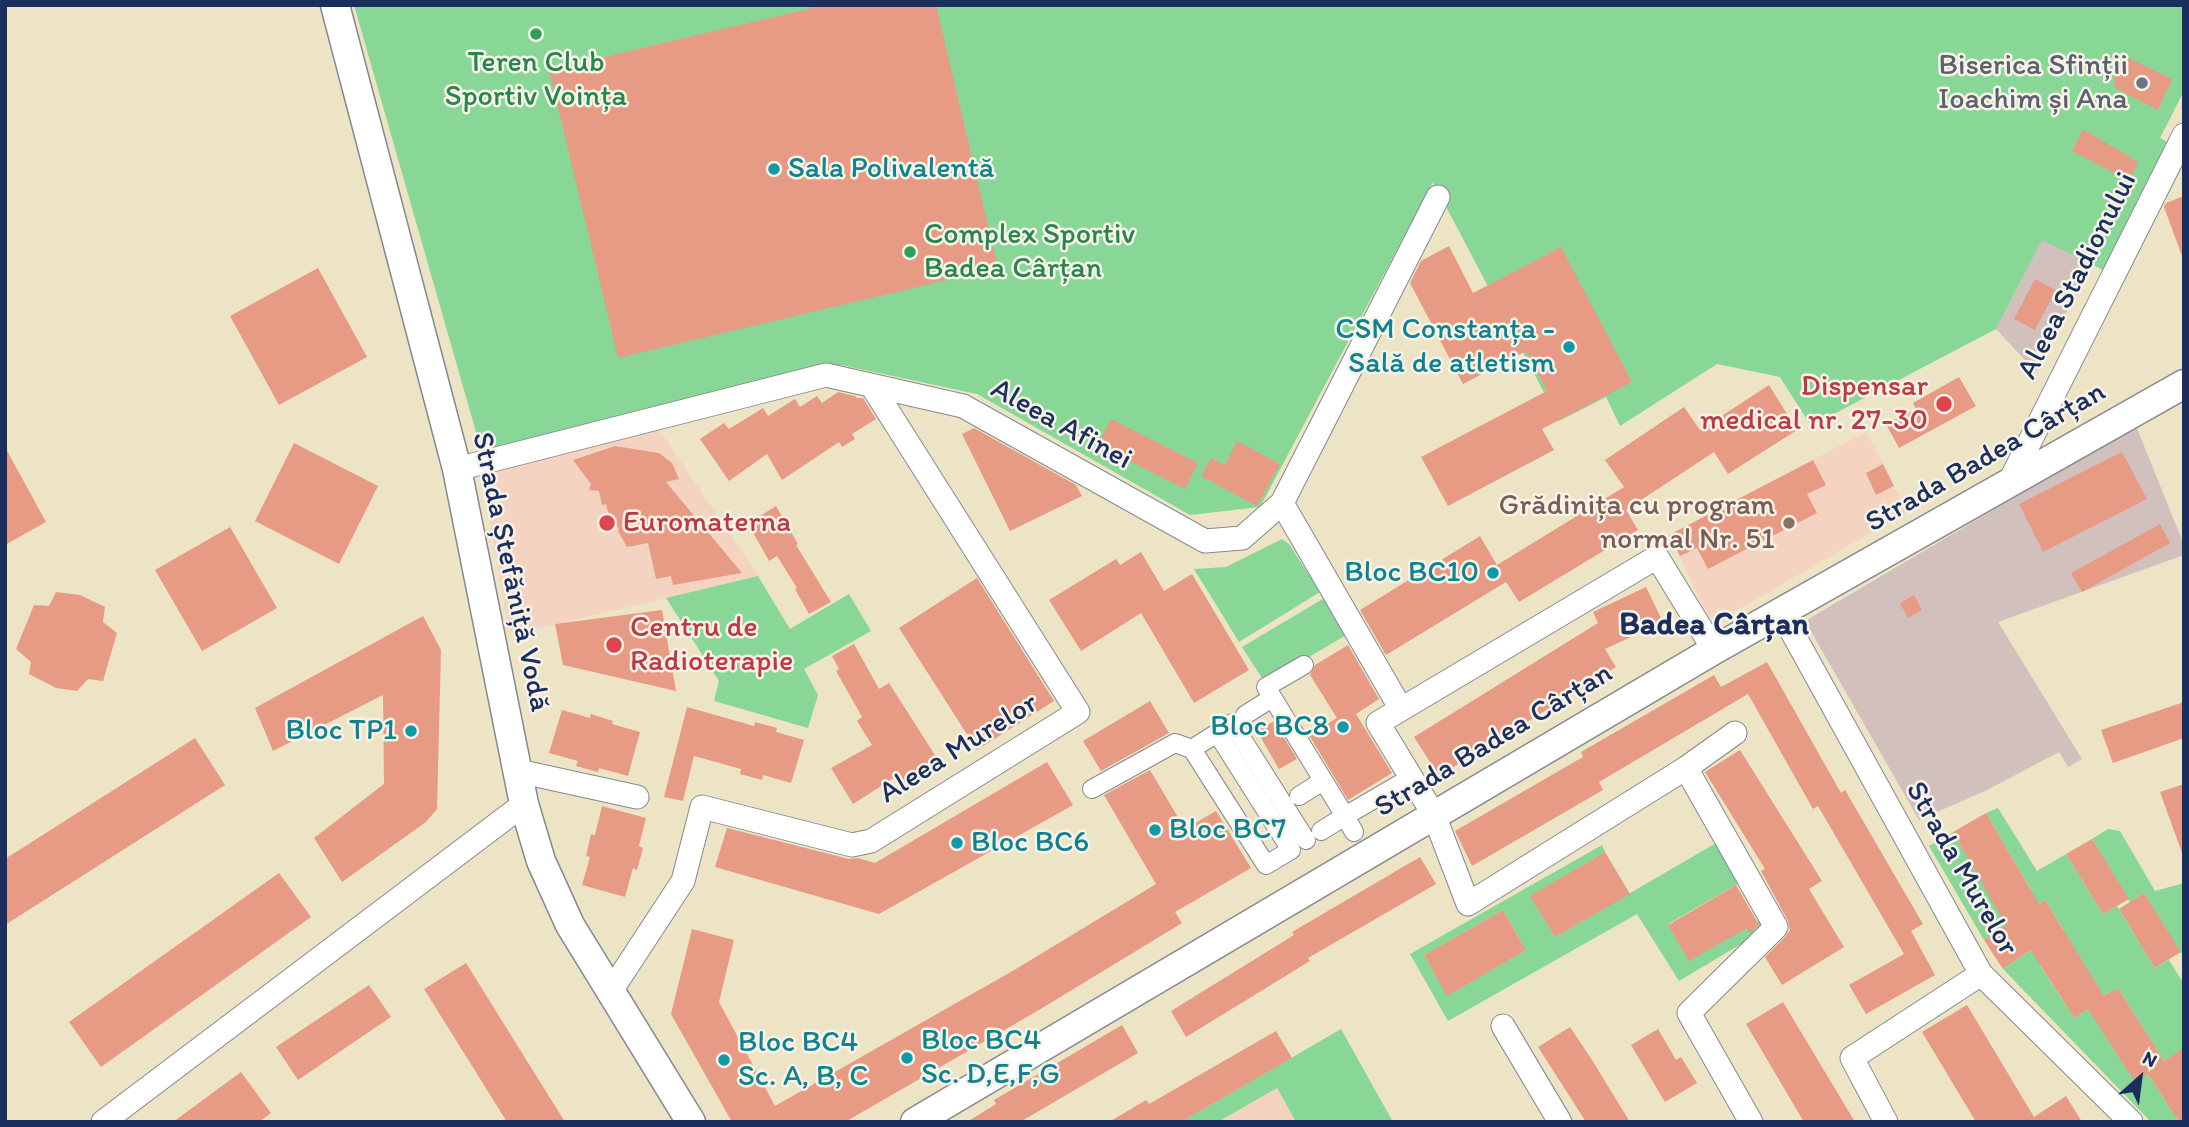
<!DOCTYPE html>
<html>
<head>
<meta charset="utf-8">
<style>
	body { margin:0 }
	#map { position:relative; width:2189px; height:1127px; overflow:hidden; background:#ede3c5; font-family:Itim,sans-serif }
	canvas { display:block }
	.frame { position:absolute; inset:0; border:7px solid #1b2f5e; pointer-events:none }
	.north { position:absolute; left:2105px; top:1043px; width:70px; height:70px; -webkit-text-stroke:5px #f7f3e8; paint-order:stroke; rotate:28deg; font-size:19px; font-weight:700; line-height:28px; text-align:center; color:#1b2f5e }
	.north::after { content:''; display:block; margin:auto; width:24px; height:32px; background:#1b2f5e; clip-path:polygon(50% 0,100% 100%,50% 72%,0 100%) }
</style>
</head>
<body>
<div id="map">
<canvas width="2189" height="1127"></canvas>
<div class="frame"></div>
<div class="north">N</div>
</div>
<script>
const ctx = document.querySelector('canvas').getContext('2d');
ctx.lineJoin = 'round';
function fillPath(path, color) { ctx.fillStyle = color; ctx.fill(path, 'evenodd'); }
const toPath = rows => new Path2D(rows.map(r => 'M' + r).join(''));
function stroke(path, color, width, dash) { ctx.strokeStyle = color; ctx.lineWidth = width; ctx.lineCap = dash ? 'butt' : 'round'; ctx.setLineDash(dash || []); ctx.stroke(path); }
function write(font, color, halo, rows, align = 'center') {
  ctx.font = font + ' Itim,sans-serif'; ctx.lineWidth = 5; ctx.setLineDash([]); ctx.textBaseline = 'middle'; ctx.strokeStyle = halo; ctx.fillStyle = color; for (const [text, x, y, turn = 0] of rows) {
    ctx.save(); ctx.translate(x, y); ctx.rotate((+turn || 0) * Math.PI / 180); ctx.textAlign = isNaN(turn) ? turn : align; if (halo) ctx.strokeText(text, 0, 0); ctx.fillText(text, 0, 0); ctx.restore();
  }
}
fillPath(toPath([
	[657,426,758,576,510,635,481,471],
	[1866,432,1883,464,1866,473,1876,494,1894,486,1906,512,1719,621,1708,616,1669,535],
	[1277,1088,1296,1122,1218,1122]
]), '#f5d3c1');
fillPath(toPath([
	[2042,239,2091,264,2036,372,1996,329],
	[2136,426,2184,545,2184,555,1998,622,2082,759,2068,767,2059,752,1987,790,1919,820,1805,621]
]), '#d1c0bc');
fillPath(toPath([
	[354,5,2184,5,2184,91,2160,138,2169,143,2105,271,2042,240,1996,329,1811,426,1780,377,1717,364,1620,426,1606,397,1559,421,1433,182,1260,507,1190,515,977,394,841,365,482,453],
	[1282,539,1289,544,1320,592,1239,642,1194,569,1226,567],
	[758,576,790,629,849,594,871,631,804,669,818,695,808,728,714,701,719,681,666,598],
	[1326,597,1348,634,1265,683,1242,647],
	[1998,808,2037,871,2066,854,2103,914,2117,906,2155,968,2169,960,2184,984,2184,1056,2180,1051,2164,1061,2118,988,2104,996,2071,946,2040,965,2074,1018,2088,1009,2148,1074,2179,1122,2151,1122,2003,969,2063,929,2045,900,1984,940,1929,846,1953,832,1998,909,2031,890,1986,813],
	[2108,829,2120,831,2155,891,2184,883,2184,952,2181,953,2144,893,2130,902,2092,839],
	[1716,843,1741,882,1668,924,1689,960,1762,919,1768,928,1679,981,1637,914,1448,1021,1410,954,1602,845,1605,852,1531,896,1555,937],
	[1503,910,1526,950,1447,995,1424,955],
	[1341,1029,1393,1122,1296,1122,1277,1088,1218,1122,1181,1122]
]), '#88d797');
fillPath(toPath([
	[825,5,936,5,998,268,618,358,549,70],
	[2129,58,2172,79,2158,110,2115,88,2114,76,2119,66],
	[2083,129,2138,162,2129,181,2072,151],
	[2184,196,2184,255,2182,256,2164,207,2166,203],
	[1449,246,1473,293,1561,247,1632,382,1542,429,1554,450,1448,506,1421,457,1547,391,1526,351,1463,384,1410,283,1421,261],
	[318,268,367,357,279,405,230,316],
	[2035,279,2056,290,2035,330,2014,319],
	[1959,377,1976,406,1899,448,1886,424,1916,409,1913,403],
	[1769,385,1797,430,1728,474,1714,452,1626,510,1638,530,1519,602,1506,582,1386,655,1360,610,1480,536,1497,565,1624,487,1605,460,1684,407,1700,430],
	[838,392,855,396,857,398,863,398,876,419,852,434,855,439,842,447,839,442,782,480,767,454,729,481,700,439,724,423,729,429,763,408,768,416,795,399,800,407,817,396,822,403],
	[1111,419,1198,463,1185,489,1098,445],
	[974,428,1076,485,1082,496,1010,531,962,434],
	[1237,441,1280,464,1257,506,1201,476,1211,458,1225,465],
	[294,443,378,486,339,564,255,521],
	[615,446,659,453,672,463,679,479,666,482,742,573,673,585,671,576,656,579,648,543,627,547,618,531,619,529,608,512,606,504,602,505,599,491,589,490,591,484,573,460],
	[5,447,46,522,5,545],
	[2122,452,2147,499,2043,552,2019,504],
	[1813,460,1826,485,1807,494,1817,513,1708,569,1697,548,1680,556,1669,535],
	[1883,464,1894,486,1876,495,1866,473],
	[776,506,798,544,796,545,831,602,809,614,795,589,797,588,777,556,769,561,751,529,758,525,755,519],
	[2160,524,2170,543,2082,592,2071,573],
	[230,527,277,608,202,651,155,570],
	[1141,552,1164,591,1192,574,1249,670,1194,703,1141,613,1081,651,1049,600,1116,559,1120,565],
	[977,578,1054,701,977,750,899,628],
	[1646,587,1663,622,1605,649,1616,667,1439,776,1414,737,1598,623,1593,612],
	[56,592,80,595,105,607,103,622,117,633,103,681,88,679,77,691,56,688,29,674,31,662,16,649,34,605,49,606],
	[1914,595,1922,610,1908,618,1900,603],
	[662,610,676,691,563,665,555,624],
	[423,616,441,650,437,809,426,822,342,882,314,838,384,784,383,695,273,751,255,708],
	[854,644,879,689,889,683,940,763,903,786,897,776,853,804,831,768,872,745,857,721,862,717,836,671,839,669,832,656],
	[1348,645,1379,699,1356,714,1392,773,1348,800,1309,735,1337,718,1310,675,1315,665],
	[1767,662,1841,793,1845,790,1923,924,1911,931,1935,975,1866,1014,1849,985,1904,954,1818,806,1813,809,1748,694,1599,782,1603,790,1472,866,1455,831,1583,757,1581,752,1714,675,1721,687],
	[1150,701,1169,733,1101,771,1083,741],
	[2184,702,2184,738,2113,763,2101,730],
	[687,707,754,726,755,722,777,728,776,732,804,740,791,783,763,775,762,780,740,774,741,769,694,756,683,801,664,797],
	[562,710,590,718,591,714,613,721,612,724,640,732,628,776,599,768,598,772,576,766,578,761,549,753],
	[1274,721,1297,759,1279,769,1257,731],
	[195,738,225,785,5,925,5,859],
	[1740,750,1822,881,1809,889,1844,947,1782,985,1765,957,1786,936,1790,930,1788,921,1761,871,1765,869,1705,772],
	[1047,762,1073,805,879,914,715,867,727,828,849,859,858,858,875,863],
	[1150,770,1185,829,1216,811,1251,868,1175,912,1182,923,1039,1010,845,1122,732,1122,671,1014,692,929,734,940,719,1002,775,1106,1016,969,1156,884,1104,795],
	[2184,784,2184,853,2182,853,2160,792],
	[602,806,646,818,639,846,643,848,637,870,633,868,625,897,582,885,590,857,586,856,591,834,595,835],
	[1986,813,2039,904,2045,900,2104,996,2118,988,2164,1061,2184,1048,2184,1122,2179,1122,2148,1074,2135,1082,2088,1009,2074,1018,2031,950,2003,969,1984,940,2006,925,1953,832],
	[2092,839,2129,899,2103,914,2066,854],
	[1605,852,1630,894,1555,937,1530,896],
	[1420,857,1436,884,1308,958,1310,961,1186,1037,1171,1011,1294,935,1292,932],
	[279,873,311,917,101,1067,69,1022],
	[1736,885,1759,925,1750,933,1747,928,1689,961,1668,925],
	[2144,893,2181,952,2155,968,2119,909],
	[1503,910,1526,950,1447,996,1424,955],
	[466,963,565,1122,507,1122,424,989],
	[369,985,391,1017,298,1080,276,1047],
	[1783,1002,1855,1122,1804,1122,1746,1024],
	[1967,1005,2034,1117,2066,1096,2082,1122,1976,1122,1922,1032],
	[1122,1025,1138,1053,1020,1122,967,1122,996,1104,994,1100],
	[1570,1027,1592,1060,1630,1122,1586,1122,1538,1047],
	[1658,1029,1676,1060,1681,1057,1697,1083,1665,1102,1631,1045],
	[1276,1031,1292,1058,1181,1122,1109,1122,1146,1100,1149,1104],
	[241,1072,271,1113,259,1122,173,1122]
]), '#e89b84');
const pedestrian = toPath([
	[1304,665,1266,687,1345,816,1400,784],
	[1245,715,1272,698],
	[1232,723,1306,840],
	[1217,733,1291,850,1266,865,1192,749,1217,733],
	[1092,789,1175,743,1192,749],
	[1299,796,1323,781],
	[1321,831,1345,816,1354,832]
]);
const minor = toPath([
	[457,469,826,375,963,406,1205,541,1242,538,1282,503,1438,197],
	[2009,483,2184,135],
	[1282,503,1401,709],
	[1781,612,1981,974,2131,1122],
	[1714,650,1657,557,1378,723,1434,815,1468,904,1686,768,1735,733],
	[1686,768,1776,927,1689,1013,1751,1122],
	[518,771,637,797],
	[611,991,683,881,702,807,852,845,871,841,1078,712,872,386],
	[1503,1026,1560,1122],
	[103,1122,524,804],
	[1886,1122,1852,1058,1981,974]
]);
const tertiary = toPath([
	[335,5,457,469,524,804,541,861,570,925,691,1122],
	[915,1122,1714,650,2184,384]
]);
stroke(pedestrian, '#848992', 20);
stroke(minor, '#848992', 25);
stroke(tertiary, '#848992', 31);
stroke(pedestrian, '#fff', 18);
stroke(minor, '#fff', 23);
stroke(tertiary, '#fff', 28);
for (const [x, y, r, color] of [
	[536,34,7,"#2e9e5b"],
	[2142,83,7,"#6b7280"],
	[774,169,7,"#0f9aa8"],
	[910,252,7,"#2e9e5b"],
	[1569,347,7,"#0f9aa8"],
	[1944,404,9,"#e0444e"],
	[607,523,9,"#e0444e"],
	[1789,523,7,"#8d6e63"],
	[1493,573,7,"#0f9aa8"],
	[614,645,9,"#e0444e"],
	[1343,727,7,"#0f9aa8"],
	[411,731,7,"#0f9aa8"],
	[1155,830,7,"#0f9aa8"],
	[957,843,7,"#0f9aa8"],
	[907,1058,7,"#0f9aa8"],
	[724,1060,7,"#0f9aa8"]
]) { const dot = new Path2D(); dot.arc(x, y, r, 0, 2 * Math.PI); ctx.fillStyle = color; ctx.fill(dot); stroke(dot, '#f7f3e8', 2.5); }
write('30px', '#27864d', '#f7f3e8', [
	["Teren Club",536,63],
	["Sportiv Voința",536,97],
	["Complex Sportiv",924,235,"left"],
	["Badea Cârțan",924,269,"left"]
]);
write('30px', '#5b616d', '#f7f3e8', [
	["Biserica Sfinții",2128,66],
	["Ioachim și Ana",2128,100]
], 'right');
write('30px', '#0d838f', '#f7f3e8', [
	["Sala Polivalentă",788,169],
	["CSM Constanța -",1555,330,"right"],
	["Sală de atletism",1555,364,"right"],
	["Bloc BC10",1479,573,"right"],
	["Bloc BC8",1329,727,"right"],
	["Bloc TP1",397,731,"right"],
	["Bloc BC7",1169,830],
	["Bloc BC6",971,843],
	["Bloc BC4",921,1041],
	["Sc. D,E,F,G",921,1075],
	["Bloc BC4",738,1043],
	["Sc. A, B, C",738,1077]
], 'left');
write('30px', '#1b2f5e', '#f7f3e8', [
	["Aleea Stadionului",2078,276,-63],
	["Aleea Afinei",1061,425,29],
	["Strada Badea Cârțan",1986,458,-30],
	["Strada Ștefăniță Vodă",510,572,78],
	["Strada Badea Cârțan",1494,741,-31],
	["Aleea Murelor",959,749,-32],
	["Strada Murelor",1961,869,60]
]);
write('30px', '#be3a42', '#f7f3e8', [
	["Dispensar",1928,387,"right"],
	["medical nr. 27-30",1928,421,"right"],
	["Euromaterna",623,523],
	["Centru de",630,628],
	["Radioterapie",630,662]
], 'left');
write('30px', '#785e54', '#f7f3e8', [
	["Grădinița cu program",1775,506],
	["normal Nr. 51",1775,540]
], 'right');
write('bold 32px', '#1b2f5e', '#f7f3e8', [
	["Badea Cârțan",1714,626]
]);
</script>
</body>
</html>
